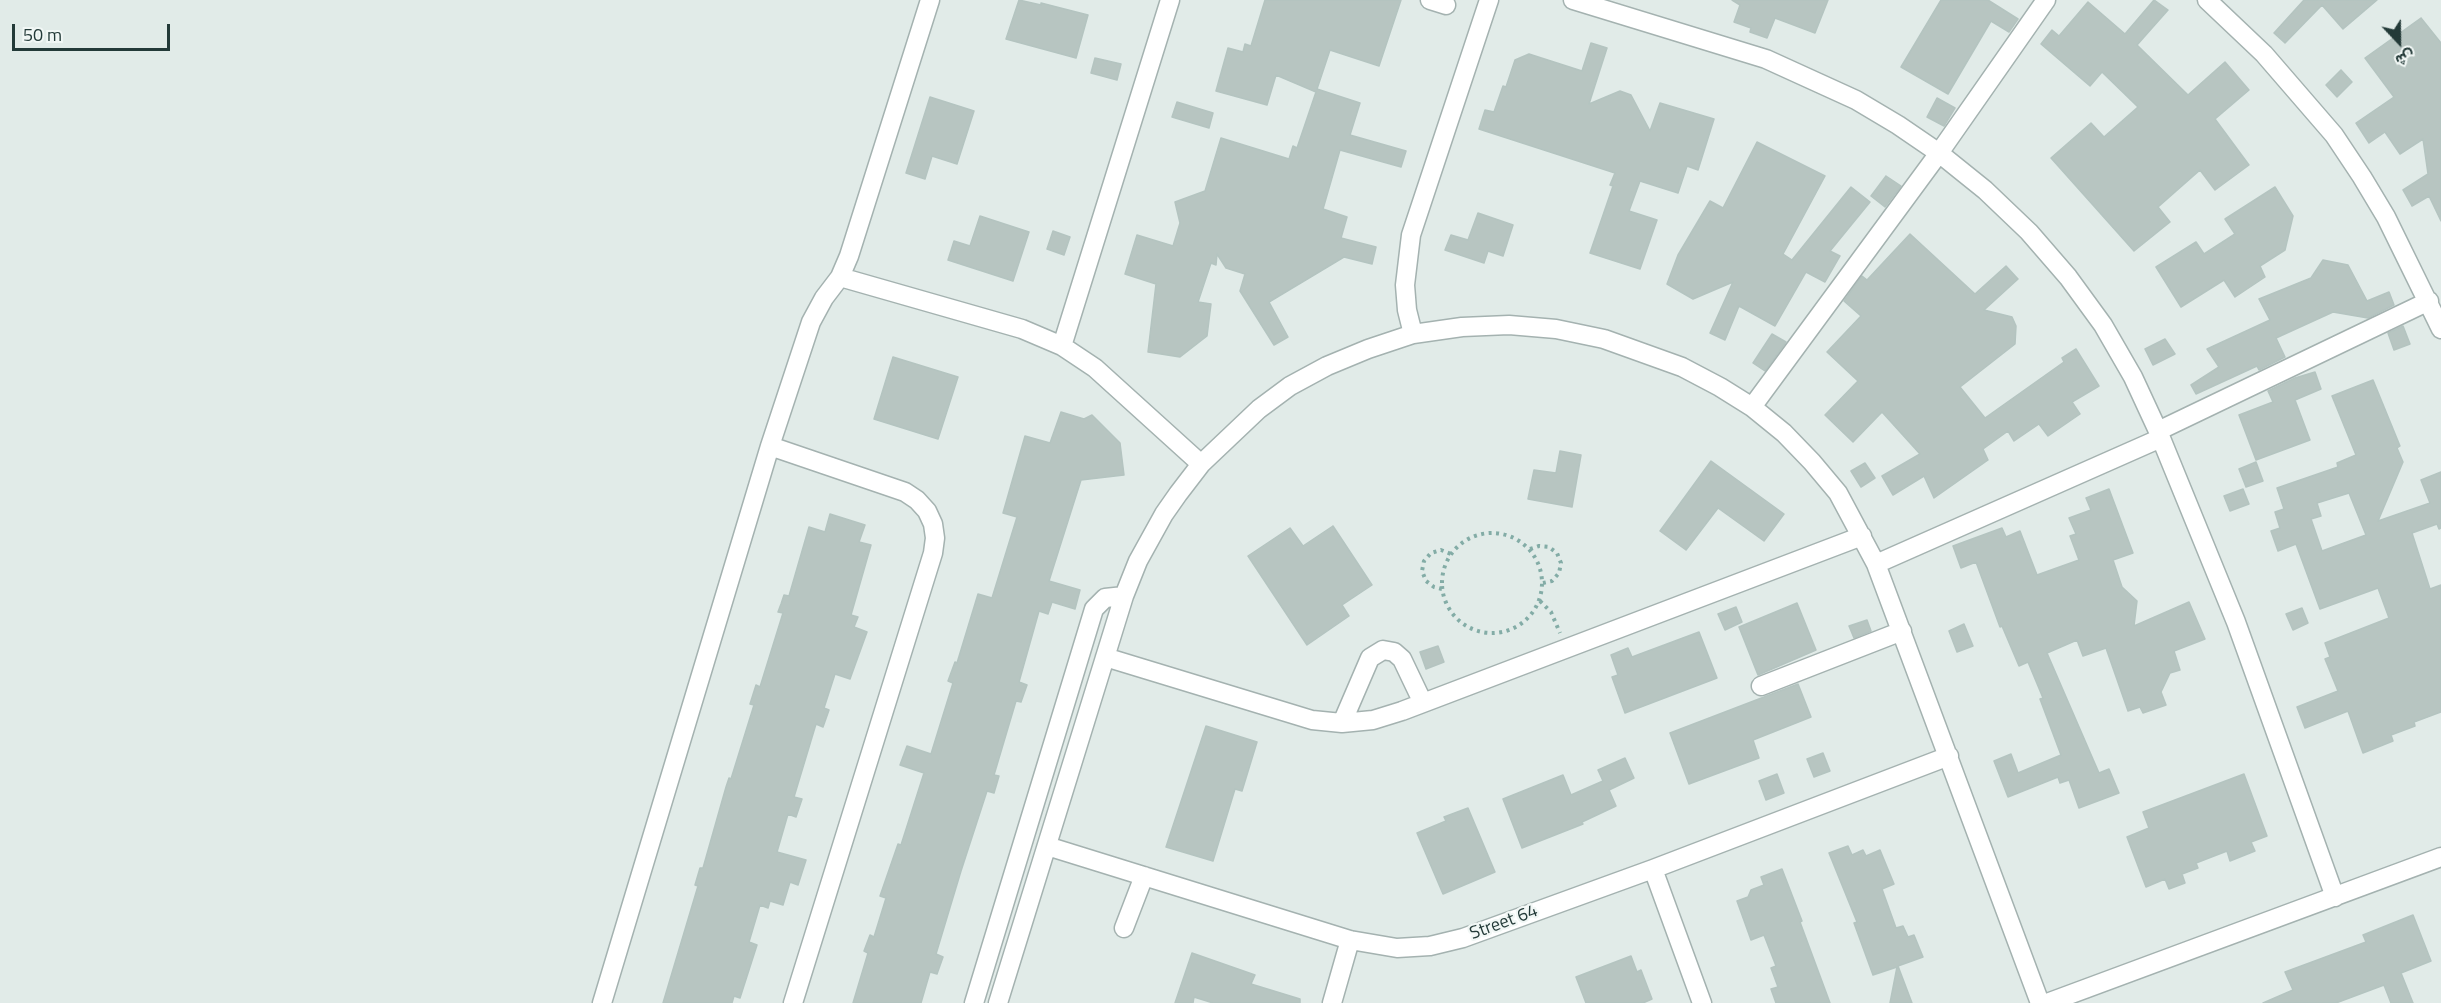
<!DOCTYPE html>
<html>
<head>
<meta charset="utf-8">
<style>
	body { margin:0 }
	#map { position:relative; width:2441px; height:1003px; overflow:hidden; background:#e1ebe8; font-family:"Titillium Web",Vazirmatn,sans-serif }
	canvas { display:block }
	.north { position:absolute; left:2369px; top:12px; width:60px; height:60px; -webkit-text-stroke:4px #f1f7f5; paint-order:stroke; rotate:158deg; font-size:16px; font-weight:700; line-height:24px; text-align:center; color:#233a38 }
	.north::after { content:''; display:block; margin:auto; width:21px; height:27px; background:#233a38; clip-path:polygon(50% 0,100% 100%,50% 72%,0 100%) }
	.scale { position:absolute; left:12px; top:24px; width:158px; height:27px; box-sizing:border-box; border:3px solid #233a38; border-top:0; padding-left:8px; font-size:18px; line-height:21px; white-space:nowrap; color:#233a38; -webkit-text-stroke:4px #f1f7f5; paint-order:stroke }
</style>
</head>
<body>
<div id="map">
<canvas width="2441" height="1003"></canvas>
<div class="north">ش</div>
<div class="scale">50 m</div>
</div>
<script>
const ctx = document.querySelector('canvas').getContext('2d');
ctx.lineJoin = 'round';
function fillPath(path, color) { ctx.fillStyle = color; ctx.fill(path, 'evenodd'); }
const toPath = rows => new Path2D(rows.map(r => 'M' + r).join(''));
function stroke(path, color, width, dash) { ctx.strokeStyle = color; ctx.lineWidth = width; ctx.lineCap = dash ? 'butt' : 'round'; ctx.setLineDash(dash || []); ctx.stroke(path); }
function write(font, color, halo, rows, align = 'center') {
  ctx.font = font + ' "Titillium Web",sans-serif'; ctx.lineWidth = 4.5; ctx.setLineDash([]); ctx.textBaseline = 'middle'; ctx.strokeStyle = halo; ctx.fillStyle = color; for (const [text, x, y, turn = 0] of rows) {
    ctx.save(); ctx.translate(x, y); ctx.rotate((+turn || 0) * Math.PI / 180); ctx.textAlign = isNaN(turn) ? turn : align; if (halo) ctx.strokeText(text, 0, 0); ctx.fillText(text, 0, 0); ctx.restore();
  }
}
const building = toPath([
	[1019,0,1041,5,1041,3,1088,15,1076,58,1006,39,1019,0],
	[1265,0,1401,0,1379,66,1330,50,1317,89,1360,103,1350,135,1406,151,1401,167,1340,150,1323,209,1347,217,1341,238,1376,247,1372,264,1344,257,1269,302,1288,337,1274,345,1240,291,1245,274,1226,268,1217,254,1216,265,1211,263,1198,302,1211,304,1207,336,1180,357,1148,352,1156,284,1125,274,1137,235,1173,246,1180,223,1175,202,1205,191,1221,138,1289,159,1293,146,1297,148,1316,92,1276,75,1267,105,1216,91,1228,48,1243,52,1245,44,1251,46,1265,0],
	[1732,0,1828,0,1815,33,1775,18,1767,38,1750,32,1751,28,1734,22,1740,5,1732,0],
	[1941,0,1988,0,2018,19,2009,32,1991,21,1948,94,1901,67,1941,0],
	[2154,0,2168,10,2137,45,2188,95,2225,62,2249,90,2215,119,2249,165,2215,190,2200,170,2158,207,2170,222,2134,251,2051,158,2091,123,2104,137,2138,107,2102,72,2090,86,2041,44,2052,30,2059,36,2088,2,2125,34,2154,0],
	[2304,0,2377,0,2343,29,2322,5,2285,43,2274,33,2304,0],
	[2421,18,2441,43,2441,221,2429,196,2412,206,2403,190,2428,174,2423,139,2400,154,2385,132,2369,143,2356,123,2394,97,2365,58,2421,18],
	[1591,43,1607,48,1589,104,1620,91,1631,95,1650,131,1660,103,1714,119,1698,170,1687,166,1678,193,1640,181,1629,211,1657,220,1640,269,1590,253,1613,186,1610,185,1615,173,1479,129,1485,110,1494,112,1503,86,1506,87,1515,60,1529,54,1582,71,1591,43],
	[1095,58,1121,64,1117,80,1091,73,1095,58],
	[2341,70,2352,82,2337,97,2326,85,2341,70],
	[930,97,974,111,957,164,932,156,925,179,906,173,930,97],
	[1937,98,1955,108,1944,126,1927,117,1937,98],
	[1177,102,1213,113,1209,128,1172,117,1177,102],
	[1757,142,1825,176,1783,254,1792,260,1851,187,1870,202,1830,251,1840,256,1825,282,1806,272,1775,326,1739,306,1725,340,1710,333,1733,282,1693,299,1667,284,1678,255,1710,201,1723,208,1757,142],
	[1886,176,1901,186,1885,207,1871,196,1886,176],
	[2275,187,2293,216,2285,250,2260,266,2265,277,2235,297,2224,280,2181,307,2156,267,2196,242,2204,254,2235,234,2225,219,2275,187],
	[1478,213,1513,225,1503,256,1488,251,1484,263,1445,250,1451,235,1468,240,1478,213],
	[980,216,1029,232,1013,281,948,260,954,241,970,246,980,216],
	[1053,231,1070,237,1064,255,1047,249,1053,231],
	[1910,234,1975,294,2006,266,2018,279,1984,310,2012,317,2016,326,2015,344,1960,387,1985,418,2064,362,2062,358,2076,349,2099,386,2072,402,2080,414,2048,436,2039,424,2014,441,2008,431,1983,449,1988,460,1934,498,1924,476,1893,495,1882,476,1920,454,1882,412,1853,442,1825,415,1858,381,1827,352,1861,316,1844,301,1862,276,1867,280,1910,234],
	[2323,260,2348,265,2367,301,2389,292,2394,305,2368,318,2333,312,2276,338,2285,357,2259,370,2257,366,2196,394,2191,385,2219,367,2207,349,2270,320,2259,299,2311,278,2323,260],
	[2403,326,2410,344,2394,350,2388,333,2403,326],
	[1772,334,1786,342,1765,371,1753,363,1772,334],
	[2165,339,2175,354,2153,365,2145,349,2165,339],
	[893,357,958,377,938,439,874,419,893,357],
	[2315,372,2321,389,2295,400,2310,440,2256,460,2239,415,2273,402,2268,391,2295,378,2315,372],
	[2373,380,2400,446,2397,448,2403,462,2378,521,2430,503,2421,480,2441,472,2441,528,2439,529,2437,524,2412,533,2430,589,2441,585,2441,712,2414,722,2415,726,2391,735,2393,741,2363,753,2348,711,2305,728,2297,707,2338,691,2325,659,2330,657,2325,643,2389,618,2378,588,2320,609,2296,544,2278,551,2271,531,2280,528,2275,512,2284,509,2277,488,2338,467,2337,463,2356,455,2332,396,2373,380],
	[2349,493,2366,535,2322,551,2311,519,2321,516,2317,503,2349,493],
	[1061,412,1084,419,1092,415,1120,443,1124,475,1081,480,1049,581,1080,590,1075,609,1052,602,1048,614,1039,611,1019,682,1027,685,1021,702,1016,701,994,775,999,776,994,793,987,791,961,871,936,954,943,957,937,974,930,972,921,1003,853,1003,868,953,864,951,870,935,874,937,886,898,880,896,898,844,901,845,924,773,900,765,907,746,931,754,953,683,948,681,955,662,957,663,978,594,992,598,1017,517,1003,513,1025,436,1050,443,1061,412],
	[1560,451,1581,455,1572,507,1528,499,1534,470,1556,473,1560,451],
	[1711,461,1784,514,1764,541,1718,508,1686,550,1660,531,1711,461],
	[2256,462,2263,481,2246,487,2239,469,2256,462],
	[1865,463,1875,478,1861,487,1851,471,1865,463],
	[2109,489,2133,553,2113,560,2122,587,2137,601,2134,626,2189,602,2205,639,2174,651,2180,670,2170,673,2161,692,2166,705,2143,713,2140,707,2128,711,2106,648,2083,656,2077,640,2047,653,2099,773,2109,769,2119,793,2079,808,2069,780,2060,783,2058,777,2008,797,1994,761,2011,754,2018,773,2061,755,2040,699,2043,698,2028,662,2019,666,2002,626,2000,627,1976,562,1961,568,1953,546,2002,528,2006,537,2020,531,2037,575,2079,560,2070,536,2076,534,2069,518,2091,510,2086,498,2109,489],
	[2243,489,2249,504,2230,511,2224,496,2243,489],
	[830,514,865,525,859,542,871,545,851,615,858,617,854,627,867,632,850,679,835,674,824,708,829,710,823,727,816,724,794,797,802,799,796,817,788,814,777,852,806,860,798,885,790,882,783,905,770,901,768,908,760,905,749,942,757,945,740,998,734,996,732,1003,663,1003,698,886,695,885,700,868,703,868,726,787,729,778,731,779,754,705,750,704,756,685,760,687,783,613,778,612,781,604,784,595,789,596,809,527,825,532,830,514],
	[1333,526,1372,585,1342,605,1349,616,1307,645,1248,556,1290,528,1303,546,1333,526],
	[1797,603,1816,650,1758,675,1739,627,1797,603],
	[1736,607,1742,622,1725,630,1718,614,1736,607],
	[2302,608,2308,623,2293,630,2286,614,2302,608],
	[1867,620,1871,631,1854,638,1849,626,1867,620],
	[1964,624,1973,646,1957,652,1949,631,1964,624],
	[1699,632,1717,678,1625,713,1612,677,1618,675,1611,655,1628,648,1632,657,1699,632],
	[1438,646,1444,662,1426,669,1420,652,1438,646],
	[1798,684,1811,717,1753,740,1759,758,1689,784,1670,733,1798,684],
	[1206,726,1257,742,1242,791,1235,789,1213,861,1166,847,1206,726],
	[1823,753,1830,771,1814,777,1807,759,1823,753],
	[1625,758,1634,778,1609,790,1616,806,1582,822,1583,824,1522,848,1503,799,1563,775,1571,795,1603,781,1598,770,1625,758],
	[1777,774,1784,793,1766,800,1759,781,1777,774],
	[2244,774,2267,836,2251,842,2255,851,2230,861,2227,851,2196,863,2198,868,2182,874,2185,883,2169,889,2165,879,2146,887,2127,837,2149,828,2143,812,2244,774],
	[1468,808,1495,872,1443,894,1417,833,1446,821,1444,817,1468,808],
	[1848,846,1852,855,1863,850,1866,856,1880,850,1894,884,1882,889,1896,928,1903,926,1908,937,1914,935,1923,957,1898,966,1912,1003,1890,1003,1897,967,1873,975,1854,923,1857,922,1829,853,1848,846],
	[1782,869,1802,921,1800,922,1830,1003,1776,1003,1771,989,1778,987,1771,968,1776,966,1764,935,1751,940,1737,901,1748,897,1751,890,1764,885,1761,877,1782,869],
	[2413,915,2431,961,2401,973,2413,1003,2391,1003,2384,985,2336,1003,2263,1003,2293,990,2285,972,2366,942,2363,935,2413,915],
	[1192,953,1255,975,1251,984,1300,999,1300,1003,1213,1003,1194,997,1193,1003,1175,1003,1192,953],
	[1631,956,1637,972,1641,970,1652,999,1643,1003,1586,1003,1576,977,1631,956]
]);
fillPath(building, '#b7c5c1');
stroke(building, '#b4c4c0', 1.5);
const minor = toPath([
	[1430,0,1446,5],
	[1573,0,1766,59,1856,100,1898,125,1939,153,1985,190,2029,232,2068,277,2103,325,2133,377,2158,431,2236,622,2335,897],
	[2207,0,2264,54,2334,135,2362,177,2386,217,2441,329],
	[840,277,1022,329,1062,346,1095,368,1201,464],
	[1413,334,1407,310,1405,285,1411,235,1489,0],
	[1062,346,1170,0],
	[1752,407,1939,153,2046,0],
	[2158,431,2429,301],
	[770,446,905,492,917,500,927,511,933,524,935,538,933,553,793,1003],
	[1876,564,2161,438],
	[1105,657,1312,720,1342,723,1373,720,1402,711,1862,536],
	[1761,686,1902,631],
	[1342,723,1370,658,1383,650,1394,652,1402,659,1423,703],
	[1047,846,1350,940,1397,948,1430,946,1463,938,1653,869,1949,756],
	[1653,869,1702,1003],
	[1124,928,1144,876],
	[602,1003,770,446,811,322,824,298,840,277,849,256,930,0],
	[974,1003,1094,609,1105,598,1124,596],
	[998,1003,1124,596,1138,561,1164,514,1178,494,1201,464,1259,409,1290,386,1327,366,1368,349,1413,334,1462,327,1509,325,1556,329,1604,339,1682,367,1720,387,1752,407,1784,433,1812,462,1838,493,1876,564,2040,1003],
	[1332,1003,1350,940],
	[2047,1003,2441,857]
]);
stroke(minor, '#a4b2b0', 21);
stroke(toPath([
	'1442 583a50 50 0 1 1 100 0a50 50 0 1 1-100 0Z',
	[1530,549,1539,546,1549,547,1557,553,1561,563,1559,573,1552,581,1543,583],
	[1442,589,1434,587,1426,581,1422,571,1424,561,1431,553,1441,550,1451,554],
	[1540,601,1551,612,1560,633]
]), '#83aca6', 4, [3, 4.5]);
stroke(minor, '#fff', 18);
write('18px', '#233a38', '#f1f7f5', [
	["Street 64",1504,923,-20]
]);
</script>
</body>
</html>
